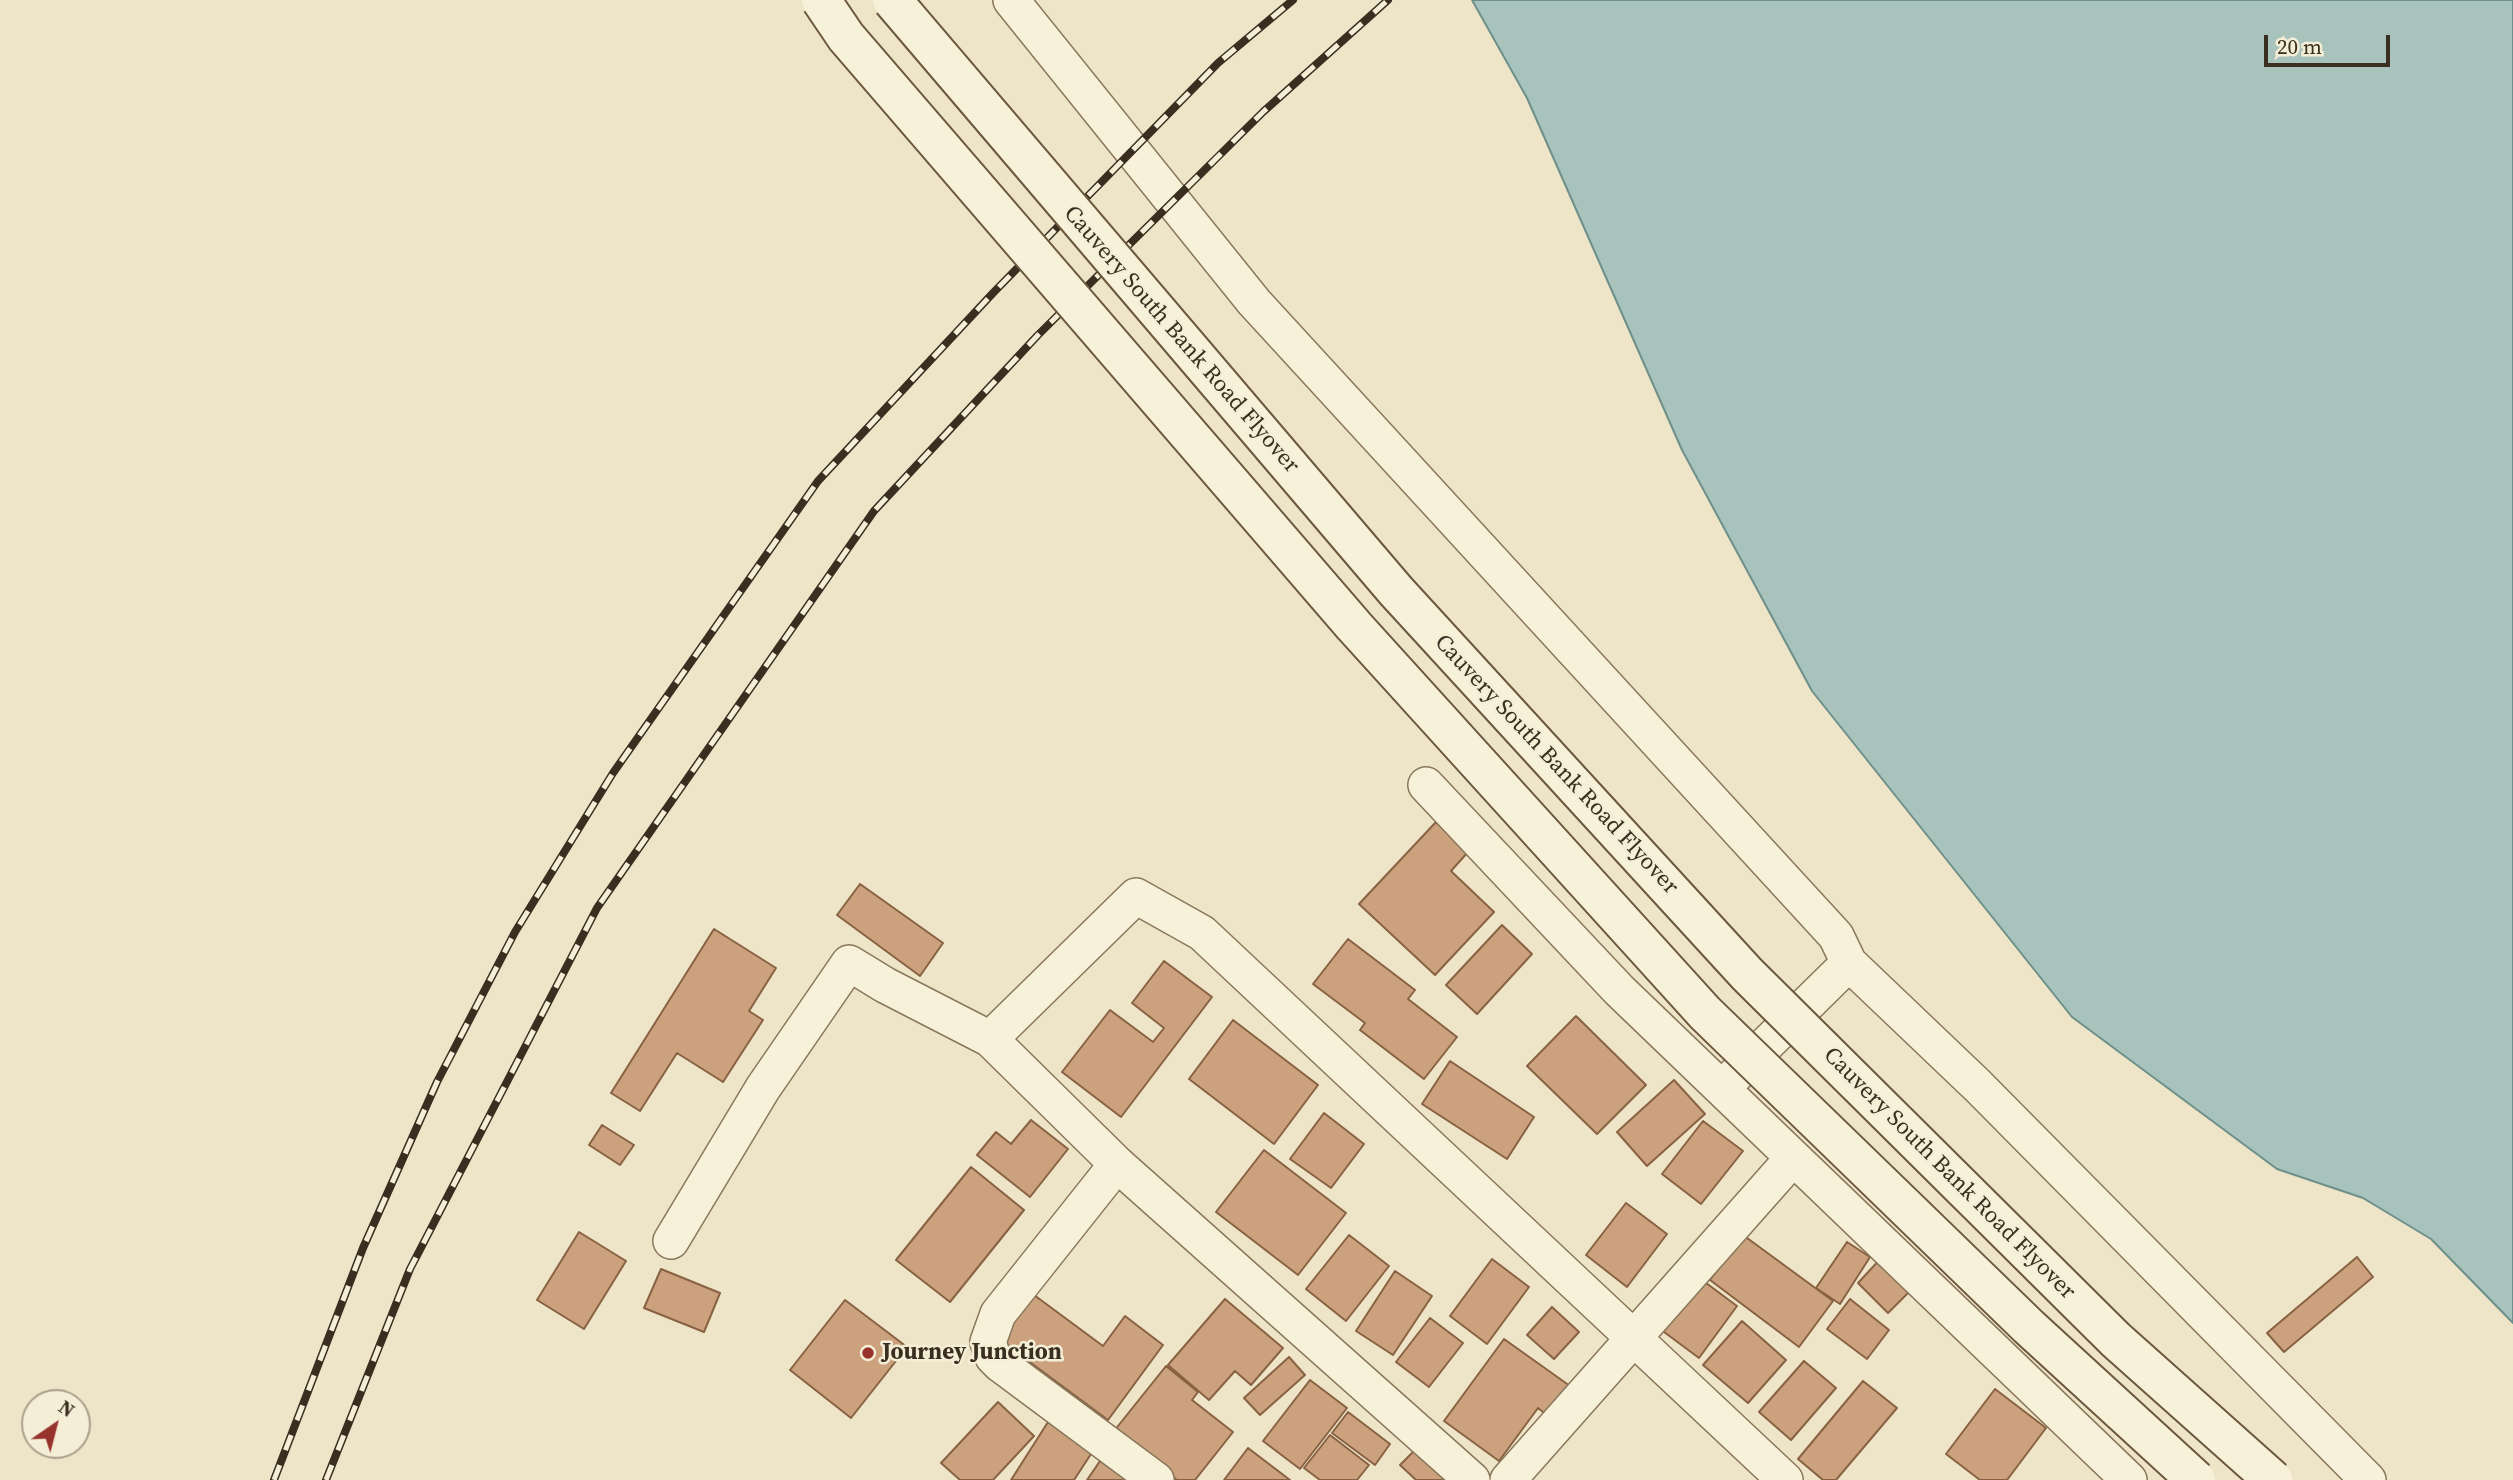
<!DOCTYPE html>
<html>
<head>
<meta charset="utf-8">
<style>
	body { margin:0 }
	#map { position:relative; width:2513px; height:1480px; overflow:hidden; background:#eee4c7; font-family:"Source Serif 4",serif }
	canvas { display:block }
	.north { position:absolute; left:21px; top:1389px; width:70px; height:70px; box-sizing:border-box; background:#f5eed6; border:2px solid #aaa18d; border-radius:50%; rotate:35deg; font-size:19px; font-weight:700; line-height:28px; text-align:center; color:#3a2e20 }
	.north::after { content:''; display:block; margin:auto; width:24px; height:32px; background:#97332d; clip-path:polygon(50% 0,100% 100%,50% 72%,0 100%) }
	.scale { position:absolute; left:2264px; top:35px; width:126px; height:32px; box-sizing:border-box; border:4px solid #3a2e20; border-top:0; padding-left:9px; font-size:21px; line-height:24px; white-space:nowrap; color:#3a2e20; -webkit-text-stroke:5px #f5eed6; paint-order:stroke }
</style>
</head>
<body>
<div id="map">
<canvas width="2513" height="1480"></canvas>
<div class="north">N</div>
<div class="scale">20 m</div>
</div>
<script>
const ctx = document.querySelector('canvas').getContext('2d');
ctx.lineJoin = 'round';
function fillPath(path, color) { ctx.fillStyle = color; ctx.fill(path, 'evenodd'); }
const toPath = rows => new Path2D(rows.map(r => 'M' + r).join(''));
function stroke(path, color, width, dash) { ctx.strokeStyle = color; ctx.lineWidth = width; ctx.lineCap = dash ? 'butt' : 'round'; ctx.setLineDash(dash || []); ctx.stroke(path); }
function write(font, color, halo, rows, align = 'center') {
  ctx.font = font + ' "Source Serif 4",serif'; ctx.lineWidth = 5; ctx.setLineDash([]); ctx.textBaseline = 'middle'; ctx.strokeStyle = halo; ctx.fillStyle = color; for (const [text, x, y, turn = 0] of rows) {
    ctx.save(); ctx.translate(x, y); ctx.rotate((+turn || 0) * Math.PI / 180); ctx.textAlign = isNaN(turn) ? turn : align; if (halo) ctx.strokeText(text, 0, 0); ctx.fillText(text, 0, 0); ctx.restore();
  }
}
const water = toPath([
	[1472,0,2513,0,2513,1323,2431,1239,2363,1198,2277,1169,2072,1017,1812,691,1682,450,1527,98,1472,0]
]);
fillPath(water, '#a8c2bc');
stroke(water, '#6e908a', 2);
const building = toPath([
	[1436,822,1468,852,1451,871,1494,912,1435,975,1359,904,1436,822],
	[860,884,943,943,920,976,837,915,860,884],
	[1502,925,1532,954,1477,1014,1446,985,1502,925],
	[714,929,776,968,749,1011,763,1020,723,1082,677,1053,640,1111,611,1093,714,929],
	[1348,939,1415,990,1408,999,1457,1037,1424,1079,1360,1030,1365,1023,1313,984,1348,939],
	[1164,961,1212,997,1121,1117,1062,1072,1110,1010,1153,1042,1164,1028,1132,1003,1164,961],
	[1576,1016,1646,1085,1597,1134,1527,1066,1576,1016],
	[1233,1020,1318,1085,1274,1144,1189,1079,1233,1020],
	[1450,1061,1534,1117,1507,1159,1422,1104,1450,1061],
	[1674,1080,1705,1114,1647,1166,1617,1132,1674,1080],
	[1324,1113,1364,1144,1331,1188,1290,1159,1324,1113],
	[1031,1120,1068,1149,1030,1197,977,1155,996,1132,1011,1144,1031,1120],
	[1703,1121,1743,1151,1701,1204,1662,1174,1703,1121],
	[602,1125,634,1145,620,1165,589,1145,602,1125],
	[1264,1150,1346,1213,1298,1275,1216,1212,1264,1150],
	[971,1167,1024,1210,950,1302,896,1260,971,1167],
	[1626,1203,1667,1234,1627,1287,1586,1255,1626,1203],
	[579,1232,626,1261,584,1329,537,1300,579,1232],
	[1349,1235,1389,1266,1346,1321,1306,1289,1349,1235],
	[1743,1235,1833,1301,1799,1347,1710,1280,1743,1235],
	[1847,1242,1870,1257,1840,1304,1816,1288,1847,1242],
	[1884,1255,1915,1286,1888,1313,1858,1283,1884,1255],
	[2357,1257,2373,1277,2284,1352,2267,1333,2357,1257],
	[1492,1259,1529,1287,1487,1344,1450,1316,1492,1259],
	[661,1269,720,1293,704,1332,644,1308,661,1269],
	[1395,1271,1432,1296,1393,1355,1356,1331,1395,1271],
	[1698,1277,1737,1306,1699,1358,1660,1329,1698,1277],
	[1030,1292,1103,1346,1125,1316,1163,1345,1108,1420,996,1337,1030,1292],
	[1225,1299,1283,1348,1251,1385,1235,1371,1209,1400,1168,1365,1225,1299],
	[1850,1299,1889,1330,1867,1359,1827,1329,1850,1299],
	[845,1300,907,1347,851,1418,790,1370,845,1300],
	[1552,1307,1579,1332,1554,1359,1527,1335,1552,1307],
	[1430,1318,1463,1343,1429,1387,1396,1362,1430,1318],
	[1742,1321,1786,1360,1748,1403,1703,1365,1742,1321],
	[1504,1339,1570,1386,1548,1416,1538,1408,1499,1461,1444,1421,1504,1339],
	[1289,1357,1305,1375,1260,1415,1244,1398,1289,1357],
	[1804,1361,1836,1388,1791,1440,1759,1412,1804,1361],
	[1166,1366,1198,1392,1192,1400,1233,1432,1195,1480,1177,1480,1114,1431,1166,1366],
	[1310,1380,1347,1408,1300,1469,1263,1441,1310,1380],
	[1863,1381,1897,1408,1836,1480,1823,1480,1798,1459,1863,1381],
	[1995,1389,2046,1428,2007,1480,1980,1480,1946,1454,1995,1389],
	[998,1402,1034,1436,993,1480,960,1480,941,1463,998,1402],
	[1348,1412,1390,1444,1375,1465,1332,1433,1348,1412],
	[1048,1422,1093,1451,1074,1480,1011,1480,1048,1422],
	[1330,1435,1369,1465,1357,1480,1320,1480,1304,1468,1330,1435],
	[1422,1443,1460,1480,1416,1480,1400,1465,1422,1443],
	[1248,1448,1290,1480,1224,1480,1248,1448],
	[1100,1461,1130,1480,1087,1480,1100,1461]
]);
fillPath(building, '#cba27d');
stroke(building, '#886243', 2);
const street = toPath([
	[1011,0,1254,302,1836,936,1849,963,1722,1088],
	[1426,785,1619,990,2129,1480],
	[1849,963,1978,1086,2368,1480],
	[990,1039,1136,896,1202,933,1785,1480],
	[1117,1164,998,1314,988,1342,993,1357,1000,1364,1156,1480],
	[671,1241,763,1088,849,963,885,985,990,1039,1117,1164,1472,1480],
	[1508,1480,1793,1158]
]);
stroke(street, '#89775c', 38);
stroke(street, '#f8f1da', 35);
const rail = toPath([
	[274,1480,363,1248,437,1082,515,932,613,773,818,481,993,293,1218,63,1293,0],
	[326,1480,410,1269,597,908,874,511,1038,335,1263,112,1388,0]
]);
stroke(rail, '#3a2e20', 8);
stroke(rail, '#f5eed6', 5, [16]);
const secondaryBridge = toPath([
	[821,0,846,37,1354,626,1705,1013,2029,1327,2196,1480],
	[892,0,1396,591,1747,974,2116,1340,2273,1480]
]);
stroke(secondaryBridge, '#6b583f', 42, []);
stroke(secondaryBridge, '#f8f1da', 38);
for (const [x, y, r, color] of [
	[868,1353,7,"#97332d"]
]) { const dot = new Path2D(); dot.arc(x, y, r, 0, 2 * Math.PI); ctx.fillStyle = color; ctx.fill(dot); stroke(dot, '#f5eed6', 2.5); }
write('23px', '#3a2e20', '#f5eed6', [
	["Cauvery South Bank Road Flyover",1181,340,49],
	["Cauvery South Bank Road Flyover",1556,765,47],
	["Cauvery South Bank Road Flyover",1949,1174,45]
]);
write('bold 23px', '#3a2e20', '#f5eed6', [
	["Journey Junction",882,1353]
], 'left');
</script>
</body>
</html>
